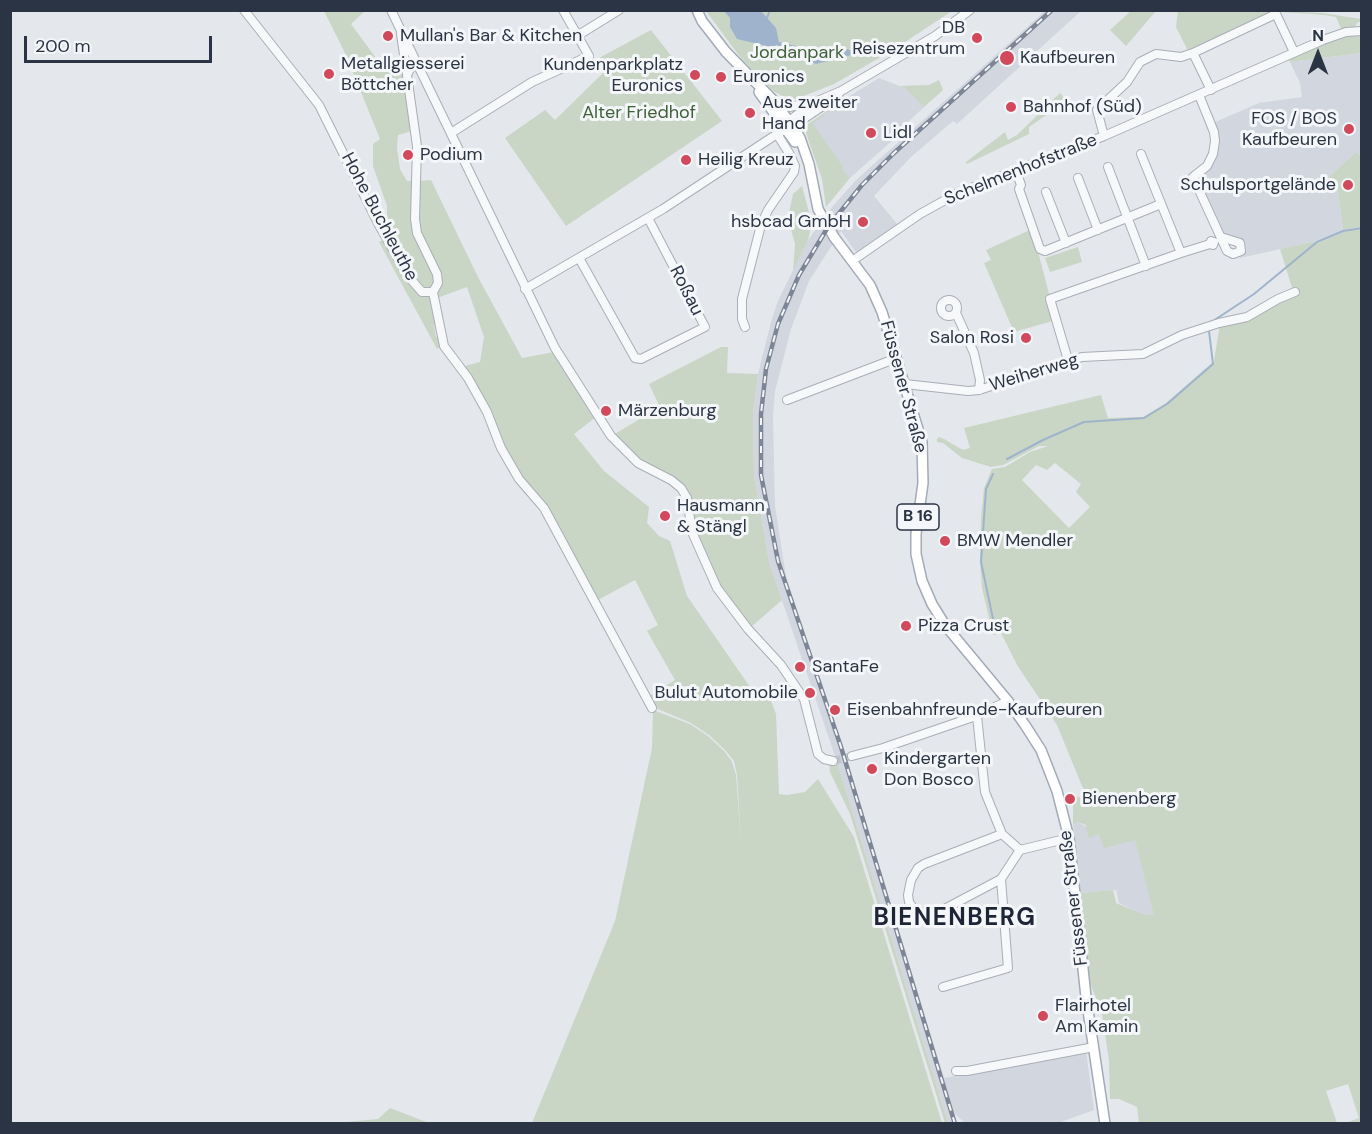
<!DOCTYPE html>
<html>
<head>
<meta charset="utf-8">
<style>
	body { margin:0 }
	#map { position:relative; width:1372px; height:1134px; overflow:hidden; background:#e4e7ec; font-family:"DM Sans",sans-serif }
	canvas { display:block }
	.frame { position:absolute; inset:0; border:12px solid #2b3445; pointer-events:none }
	.north { position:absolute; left:1288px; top:24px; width:60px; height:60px; -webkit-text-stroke:4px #f4f6f9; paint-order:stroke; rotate:0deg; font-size:16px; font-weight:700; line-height:24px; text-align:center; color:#2b3445 }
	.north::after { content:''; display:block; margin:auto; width:21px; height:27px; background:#2b3445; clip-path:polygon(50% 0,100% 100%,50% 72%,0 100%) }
	.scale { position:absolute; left:24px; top:36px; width:188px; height:27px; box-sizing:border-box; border:3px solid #2b3445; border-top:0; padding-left:8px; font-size:18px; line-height:21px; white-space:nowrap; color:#2b3445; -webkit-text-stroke:4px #f4f6f9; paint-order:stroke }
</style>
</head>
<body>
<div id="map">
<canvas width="1372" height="1134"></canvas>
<div class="frame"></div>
<div class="north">N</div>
<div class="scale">200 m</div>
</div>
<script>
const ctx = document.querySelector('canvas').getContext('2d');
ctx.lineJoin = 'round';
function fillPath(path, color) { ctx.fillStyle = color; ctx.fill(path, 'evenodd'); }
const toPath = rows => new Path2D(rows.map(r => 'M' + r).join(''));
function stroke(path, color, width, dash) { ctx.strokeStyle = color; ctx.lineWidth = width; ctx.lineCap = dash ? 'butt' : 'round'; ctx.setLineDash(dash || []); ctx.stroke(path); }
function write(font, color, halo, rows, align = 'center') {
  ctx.font = font + ' "DM Sans",sans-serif'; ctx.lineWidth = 6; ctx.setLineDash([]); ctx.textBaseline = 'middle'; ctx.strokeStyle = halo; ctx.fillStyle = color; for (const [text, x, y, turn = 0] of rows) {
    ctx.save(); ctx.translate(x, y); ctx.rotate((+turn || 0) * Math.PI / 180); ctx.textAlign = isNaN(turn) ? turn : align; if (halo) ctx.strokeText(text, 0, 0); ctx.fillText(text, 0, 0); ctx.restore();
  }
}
fillPath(toPath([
	[1045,11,1081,11,957,124,953,121,911,157,874,196,898,225,857,254,841,231,809,281,791,329,775,391,773,416,775,506,787,583,843,748,944,1078,1086,1051,1094,1110,1058,1123,965,1123,954,1113,957,1123,948,1123,836,759,769,562,754,475,753,413,758,374,771,322,778,301,808,240,833,206,856,180],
	[1361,53,1361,156,1356,152,1329,177,1338,192,1343,230,1317,241,1240,258,1239,254,1243,247,1222,236,1195,178,1215,154,1213,123,1259,103,1302,97,1300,83,1290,62],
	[879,78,905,88,924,107,908,122,910,125,850,178,842,170,843,166,812,124,843,100],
	[1078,822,1099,834,1135,839,1155,915,1145,916,1119,903,1116,890,1081,893,1073,824]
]), '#d2d6de');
fillPath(toPath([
	[1132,10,1156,11,1126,46,1110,30],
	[324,11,365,11,351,24,376,58,402,57,412,131,398,135,397,148,400,169,407,181,414,181,414,219,435,276,436,283,432,289,427,290,417,285,382,224,387,220,387,206,373,166,373,144,380,139,346,55],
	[706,11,952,11,893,50,834,84,796,99,788,99,773,91,740,57],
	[1178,11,1275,11,1275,13,1189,53,1176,27],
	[1281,11,1322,13,1361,19,1361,22,1358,22,1353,29,1342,31,1336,17,1325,15,1281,12],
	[651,30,722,121,566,226,505,138,545,110,555,120,605,71,597,59],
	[1353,32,1361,36,1361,53,1290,62,1287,56],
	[939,80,943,90,924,107,905,88,899,86,929,85],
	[1060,93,1067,101,1029,127,1029,134,967,164,966,162,1005,132,1008,140,1017,135],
	[843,100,813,124,843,166,843,170,850,178,826,207,822,179,806,133,808,124],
	[1356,152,1361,156,1361,227,1343,230,1338,192,1329,177],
	[431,180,478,277,522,358,554,352,596,417,574,434,604,471,649,507,647,523,659,536,670,541,687,596,750,687,769,696,776,714,779,794,787,795,805,792,818,779,854,837,942,1123,532,1123,615,921,652,748,653,710,690,724,708,736,725,752,732,762,736,775,741,841,737,775,734,761,726,751,709,735,691,723,653,707,648,697,675,680,647,631,658,625,635,580,596,601,545,507,520,479,461,367,480,362,484,337,467,287,437,298,435,292,441,284,423,242,417,220,418,181],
	[802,186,810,216,815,224,810,231,808,240,793,271,795,244,788,218,793,194],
	[1361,228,1361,1123,1345,1123,1359,1118,1348,1084,1326,1091,1337,1123,1139,1123,1137,1107,1119,1099,1110,1099,1109,1061,1102,1013,1090,983,1081,893,1113,890,1116,903,1145,915,1154,915,1135,840,1104,848,1099,834,1089,838,1086,825,1078,822,1073,824,1073,805,1072,800,1067,794,1082,798,1084,790,1082,786,1057,725,1017,665,1001,633,993,635,982,588,980,561,981,517,984,488,992,469,1005,467,1030,452,1048,446,1039,446,1003,465,991,467,962,458,943,443,937,442,937,439,939,437,944,439,963,450,970,448,964,428,1101,395,1108,418,1143,417,1166,403,1214,361,1220,324,1248,318,1293,291,1280,249,1317,241,1318,243,1343,232],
	[1055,463,1081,484,1076,492,1090,507,1069,528,1022,480,1036,465,1047,470],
	[1032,229,1056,320,1014,332,984,263,991,260,986,250],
	[385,239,413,287,421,294,432,294,438,324,434,325,436,337,440,336,443,345,437,349,379,242],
	[1078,247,1082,262,1050,272,1045,258],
	[721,347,728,347,727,373,758,374,753,413,754,475,769,562,782,600,750,628,718,587,693,531,682,487,639,462,613,435,660,407,649,384],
	[829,762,837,762,948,1123,945,1123,850,814,830,772],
	[390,1108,429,1123,335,1123,378,1119]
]), '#c9d6c5');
fillPath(toPath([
	[724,11,761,11,776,28,779,42,813,50,843,48,859,53,816,64,777,45,771,47,737,39,730,27,730,18]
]), '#9fb4cc');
stroke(toPath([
	[767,18,770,10],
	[758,45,763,59],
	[1213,321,1254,294,1317,242,1343,231,1362,228],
	[1007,459,1043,440,1084,422,1144,418,1167,404,1213,364,1209,331],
	[993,474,986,489,981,562,996,633]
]), '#9fb4cc', 2);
stroke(toPath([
	[833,761,852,756]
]), '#bfc3cb', 8, [8, 4]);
const minor = toPath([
	[244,10,319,105,379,225,408,276,422,292,433,292],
	[391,10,555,348,611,436,638,463,671,480,681,488,687,498,692,532,717,588,748,629,781,665,804,699,818,754,824,759,833,761],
	[401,34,407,75],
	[577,36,619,10],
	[418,64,411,67,407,75,417,146,415,219,417,233,437,274,438,283,433,292],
	[1211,90,1193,53,1276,14,1294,52],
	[1199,95,1214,132,1215,141,1213,154,1207,166,1193,177,1227,251,1233,254,1241,251,1240,243,1221,237],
	[775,101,788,107,809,104],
	[785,124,813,103,841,91,935,36,970,10],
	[451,133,532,82,589,56,563,10],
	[1104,136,1097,110,1127,82,1140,62,1156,54,1181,57,1193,53],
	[1108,167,1146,266],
	[1016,171,1021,185,1019,189,1040,249,1045,251,1161,204],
	[1078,178,1098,230],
	[1046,192,1066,243],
	[1181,253,1210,244,1211,241,1214,242,1213,245,1210,244],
	[579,258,635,358,641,359,705,327,648,218],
	[852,261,920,214,956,194,1104,136,1323,40,1346,32,1362,31],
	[525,289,663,209,777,134,799,122,836,97,841,91],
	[433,292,444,346,468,378,487,412,501,448,519,479,544,508,652,708],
	'941 308a8 8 0 1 1 16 0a8 8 0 1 1-16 0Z',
	[956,313,974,353,980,380,979,390],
	[745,327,742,319,742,299,761,225,768,210,794,172,795,166,789,153,777,134],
	[1068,360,1050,299,1181,253,1141,154],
	[905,384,968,391,979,390,1082,357,1143,354,1182,335,1219,323,1247,317,1278,299,1295,292],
	[787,400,897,358],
	[977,716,985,792,1002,834,1020,850],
	[852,756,883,748,973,717,1008,701],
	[1001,879,935,914,920,912,913,908,909,902,908,895,911,880,918,868,924,864,1002,834],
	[943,987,1008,968,1001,879,1020,850,1069,838],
	[956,1071,967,1071,1094,1047]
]);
const major = toPath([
	[697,10,702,21,726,52,772,99,793,126,800,138,809,164,818,209,834,237,870,285,882,312,922,442,923,483,916,534,916,554,922,581,932,604,945,625,1008,701,1025,725,1041,750,1057,791,1069,838,1086,997,1105,1124],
	[759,92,795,142]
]);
stroke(minor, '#a9aeb7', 10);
stroke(major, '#a3abb8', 12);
stroke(minor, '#f7f8fa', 8);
stroke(major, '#fff', 9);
const rail = toPath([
	[955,1124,841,747,778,561,761,475,761,414,766,369,778,324,799,275,828,227,862,185,894,153,1052,10]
]);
stroke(rail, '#7d8696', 4.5);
stroke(rail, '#f4f6f9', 2, [7]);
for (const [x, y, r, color] of [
	[388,36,6,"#d1495b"],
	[977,38,6,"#d1495b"],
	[1007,58,8,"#d1495b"],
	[329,74,6,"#d1495b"],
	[695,75,6,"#d1495b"],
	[721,77,6,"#d1495b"],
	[1011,107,6,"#d1495b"],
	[750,113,6,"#d1495b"],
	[1349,129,6,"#d1495b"],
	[871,133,6,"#d1495b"],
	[408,155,6,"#d1495b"],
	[686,160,6,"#d1495b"],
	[1348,185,6,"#d1495b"],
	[863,222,6,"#d1495b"],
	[1026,338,6,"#d1495b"],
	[606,411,6,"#d1495b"],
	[665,516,6,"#d1495b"],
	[945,541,6,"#d1495b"],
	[906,626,6,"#d1495b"],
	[800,667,6,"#d1495b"],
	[810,693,6,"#d1495b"],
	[835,710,6,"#d1495b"],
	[872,769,6,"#d1495b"],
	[1070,799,6,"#d1495b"],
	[1043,1016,6,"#d1495b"]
]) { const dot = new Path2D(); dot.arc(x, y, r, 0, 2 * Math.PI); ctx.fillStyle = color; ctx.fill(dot); stroke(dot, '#f4f6f9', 2); }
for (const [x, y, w] of [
	[918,517,42]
]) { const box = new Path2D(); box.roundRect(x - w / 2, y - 13, w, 26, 4.5); ctx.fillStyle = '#f4f6f9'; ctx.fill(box); stroke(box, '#2b3445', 1.5); }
write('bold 16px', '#2b3445', null, [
	["B 16",918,517]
]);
write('18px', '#2b3445', '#f4f6f9', [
	["DB",965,28,"right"],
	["Reisezentrum",965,49,"right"],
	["Mullan's Bar & Kitchen",400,36],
	["Kaufbeuren",1020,58],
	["Metallgiesserei",341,64],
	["Böttcher",341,85],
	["Kundenparkplatz",683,65,"right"],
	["Euronics",683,86,"right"],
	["Euronics",733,77],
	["Aus zweiter",762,103],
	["Hand",762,124],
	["Bahnhof (Süd)",1023,107],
	["FOS / BOS",1337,119,"right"],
	["Kaufbeuren",1337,140,"right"],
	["Lidl",883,133],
	["Podium",420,155],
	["Heilig Kreuz",698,160],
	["Schulsportgelände",1336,185,"right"],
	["hsbcad GmbH",851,222,"right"],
	["Salon Rosi",1014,338,"right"],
	["Märzenburg",618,411],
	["Hausmann",677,506],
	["& Stängl",677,527],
	["BMW Mendler",957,541],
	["Pizza Crust",918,626],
	["SantaFe",812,667],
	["Bulut Automobile",798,693,"right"],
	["Eisenbahnfreunde-Kaufbeuren",847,710],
	["Kindergarten",884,759],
	["Don Bosco",884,780],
	["Bienenberg",1082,799],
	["Flairhotel",1055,1006],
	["Am Kamin",1055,1027]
], 'left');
write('18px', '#3f6138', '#f4f6f9', [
	["Jordanpark",797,53],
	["Alter Friedhof",639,113]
]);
write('18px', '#2b3445', '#f4f6f9', [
	["Schelmenhofstraße",1021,170,-22],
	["Hohe Buchleuthe",379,217,62],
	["Roßau",686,291,63],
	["Weiherweg",1034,373,-17],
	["Füssener Straße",903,387,75],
	["Füssener Straße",1074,898,-97]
]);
ctx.letterSpacing = '1.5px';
write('bold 24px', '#1d2536', '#f4f6f9', [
	["BIENENBERG",955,919]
]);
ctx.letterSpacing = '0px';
</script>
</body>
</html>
